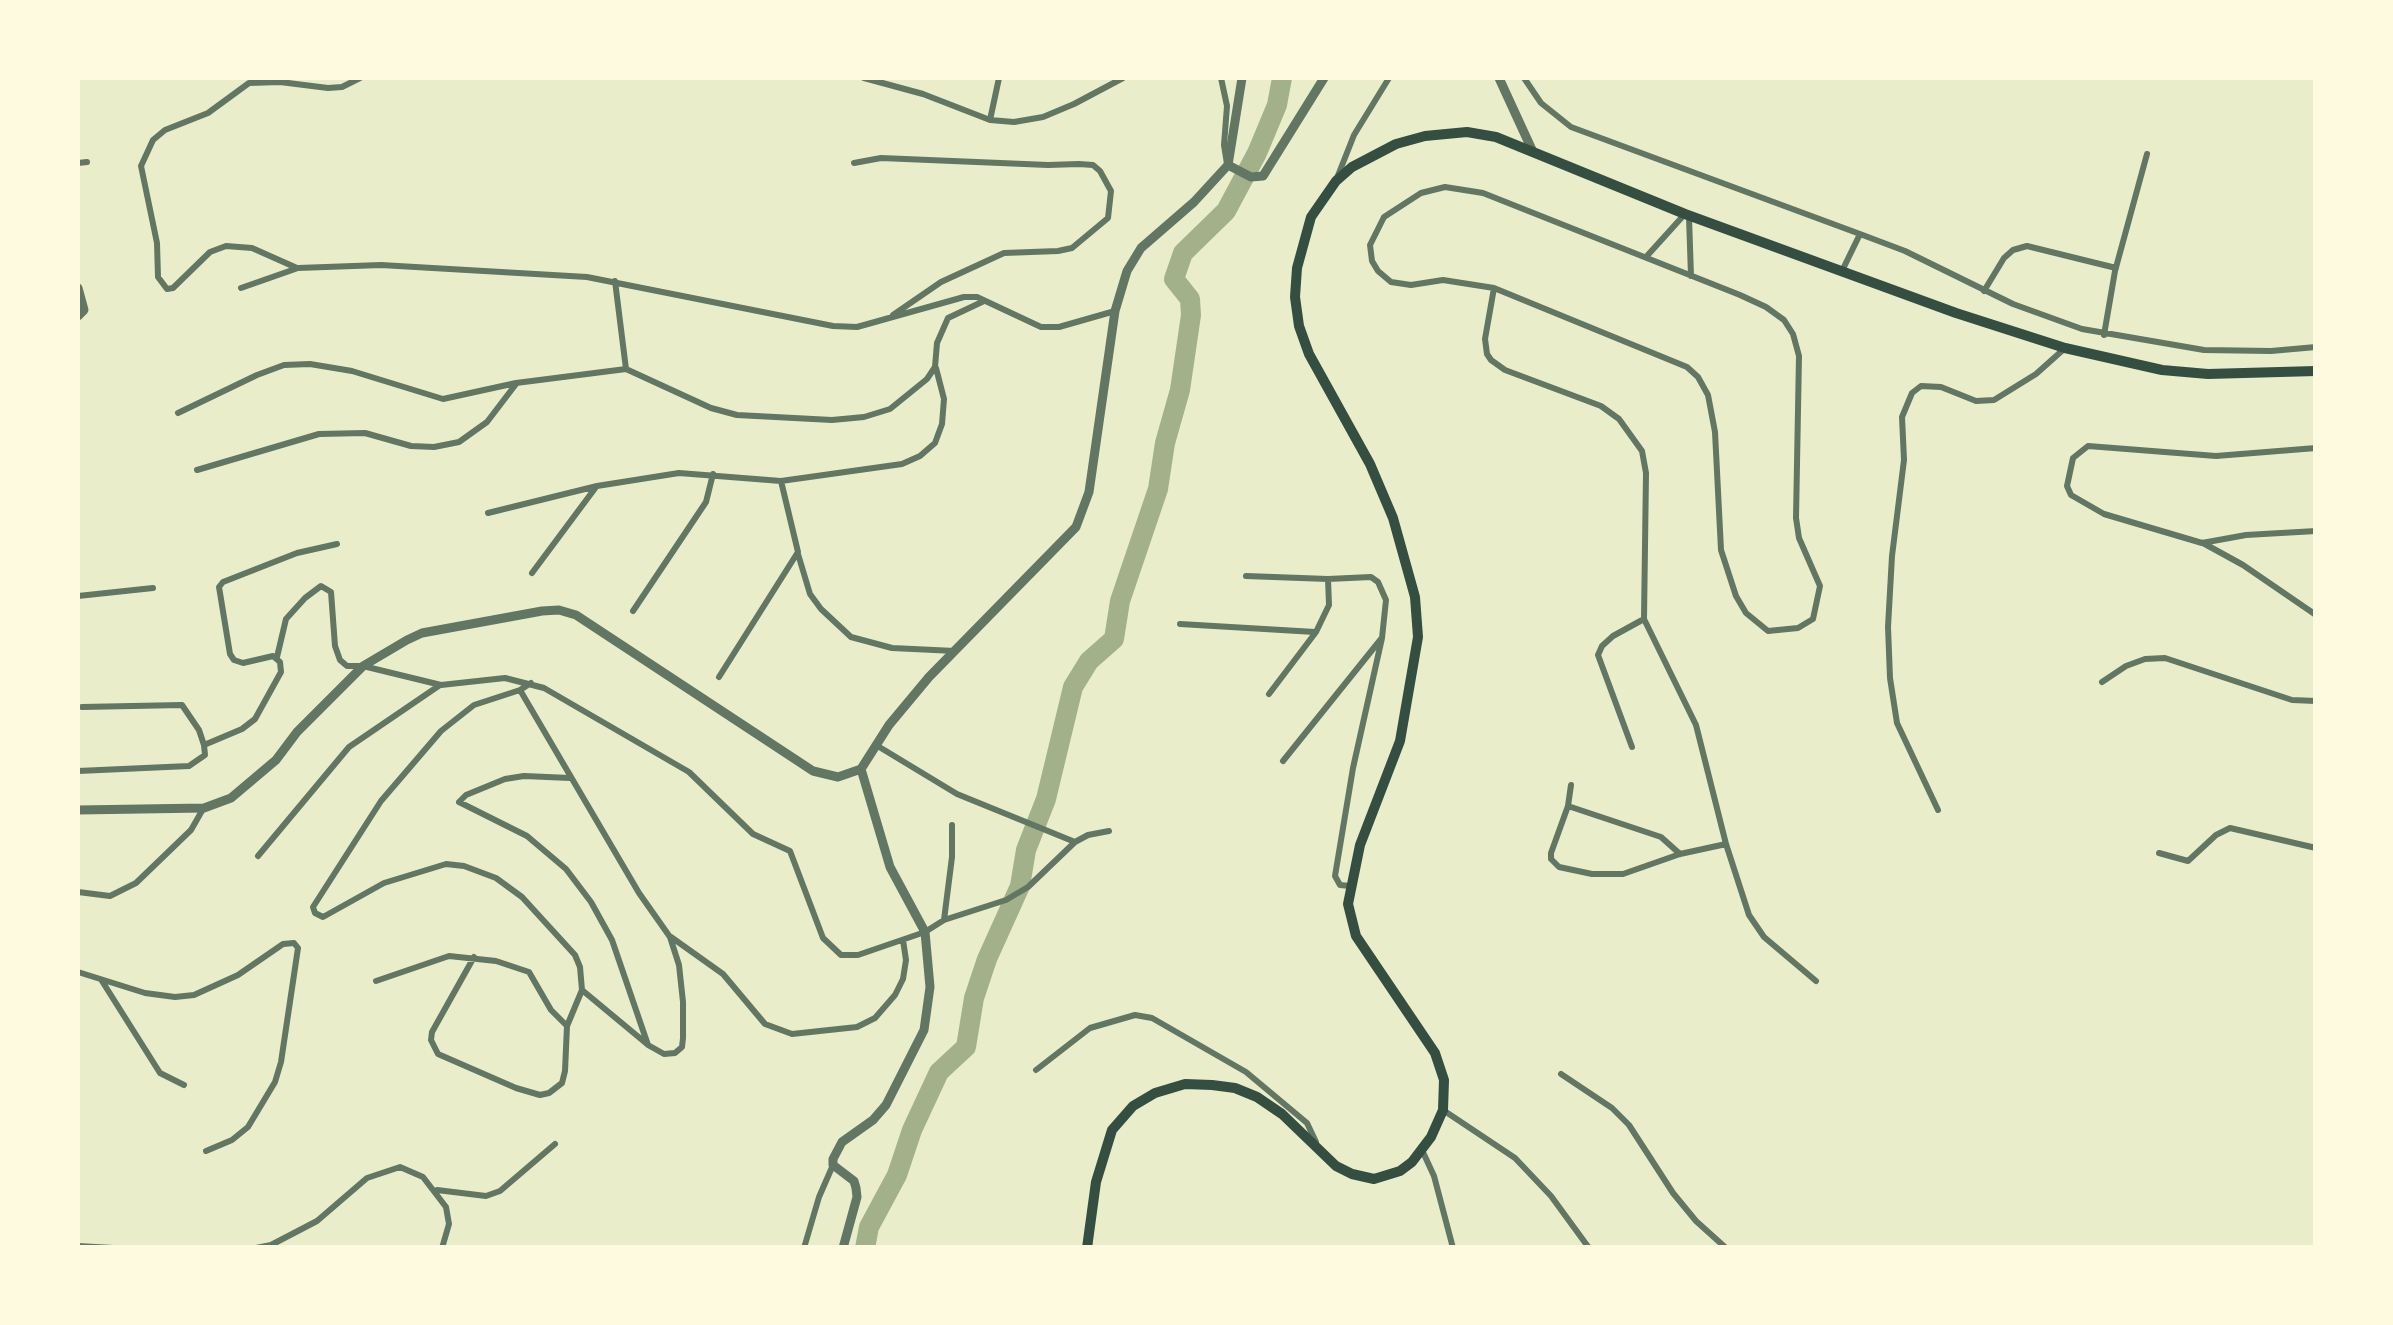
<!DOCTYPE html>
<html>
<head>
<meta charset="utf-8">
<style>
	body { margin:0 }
	#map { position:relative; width:2393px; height:1325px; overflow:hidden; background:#e9edc9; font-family:Barlow,sans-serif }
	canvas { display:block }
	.frame { position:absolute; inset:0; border:80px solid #fefae0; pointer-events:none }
</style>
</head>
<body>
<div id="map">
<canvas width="2393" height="1325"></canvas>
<div class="frame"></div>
</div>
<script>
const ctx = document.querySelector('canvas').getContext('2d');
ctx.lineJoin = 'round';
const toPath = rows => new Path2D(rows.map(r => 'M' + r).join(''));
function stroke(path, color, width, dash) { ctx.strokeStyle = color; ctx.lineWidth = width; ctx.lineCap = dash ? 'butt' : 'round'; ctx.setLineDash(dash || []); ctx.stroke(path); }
stroke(toPath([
	[865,1248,869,1227,897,1175,912,1130,939,1072,966,1047,974,998,987,959,1020,886,1026,850,1046,799,1073,687,1089,661,1114,639,1120,601,1158,489,1165,443,1180,390,1191,315,1190,299,1174,279,1183,253,1226,211,1257,153,1277,105,1282,78]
]), '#a3b18a', 20);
stroke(toPath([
	[864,78,923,94,990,120,1014,122,1043,117,1074,104,1123,78],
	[1221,78,1227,106,1224,145,1227,164],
	[1524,78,1541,103,1571,127,1860,234],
	[990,120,999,78],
	[78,163,87,162],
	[854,163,881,158,1048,165,1079,164,1093,165,1100,171,1111,191,1108,218,1072,248,1058,251,1004,253,941,282,893,315],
	[1337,178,1354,135,1389,78],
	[1445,187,1483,193,1740,295,1766,307,1784,320,1793,334,1799,356,1796,518,1799,538,1820,586,1813,619,1798,628,1768,631,1746,613,1736,596,1721,550,1715,432,1708,395,1698,377,1687,367,1494,288,1443,280,1411,285,1391,282,1378,271,1372,261,1370,245,1384,217,1421,193,1445,187],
	[1689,217,1691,276],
	[1646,257,1684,215],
	[297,268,252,248,226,246,210,252,173,288,167,289,158,277,157,243,141,166,153,140,165,130,208,113,249,83,280,82,328,88,342,87,360,78],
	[1842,271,1860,234,1905,251,2013,304,2082,329,2204,350,2271,351,2316,347],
	[615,281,626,369],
	[241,288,298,268,381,265,587,277,833,326,857,327,964,297,977,297,1041,327,1059,327,1115,311],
	[1494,288,1485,339,1487,354,1491,360,1505,370,1601,406,1619,419,1642,451,1646,473,1644,619,1696,725,1726,844,1749,915,1764,937,1816,981],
	[1984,291,2004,258,2013,250,2027,246,2116,268],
	[2104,335,2115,271,2147,154],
	[178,413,257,375,284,365,310,364,352,371,443,399,516,383,626,369,711,408,737,415,832,420,864,417,890,409,927,379,935,367,937,343,948,318,984,301],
	[2316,448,2216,456,2088,446,2073,458,2067,486,2071,495,2104,514,2202,543,2246,535,2316,531],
	[197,470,319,434,365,433,411,446,434,447,459,442,487,422,516,384],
	[488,513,597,486,679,473,781,481,902,464,920,456,935,443,942,424,944,399,936,368],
	[2203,543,2243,565,2316,615],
	[798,554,810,594,821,609,851,637,892,648,955,651],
	[532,573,596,487],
	[1246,576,1328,579],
	[78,596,153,588],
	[633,611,706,502,713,474],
	[1180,624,1315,632],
	[277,657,286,619,305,598,321,586,331,592,335,646,340,660,347,666,363,666,441,685,505,678,544,688,689,772,753,834,790,851,823,938,841,955,858,955,925,932,944,920,1006,900,1028,887,1075,842,1088,835,1109,831],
	[719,677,798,552,781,481],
	[2102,682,2126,666,2145,659,2165,658,2292,700,2316,701],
	[531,683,520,690,474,705,441,731,381,801,313,907,315,913,323,917,384,883,446,864,464,866,496,878,522,897,575,955,580,967,582,990,647,1044],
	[520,690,639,893,670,937,679,965,683,1002,683,1038,682,1047,675,1053,664,1054,648,1045,612,940,591,902,566,869,527,836,459,802,466,795,505,779,524,776,570,778],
	[1269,694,1316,632,1329,605,1328,579,1371,577,1378,582,1386,600,1382,638,1353,768,1335,876,1340,885,1350,886],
	[82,707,182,705,199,730,204,745],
	[876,745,957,794,1075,842],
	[1632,747,1598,655,1602,646,1613,636,1644,619],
	[1283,761,1381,639],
	[78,771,189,766,205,755,204,745,242,729,255,719,281,672,280,662,273,656,243,663,234,660,230,654,219,587,223,582,297,553,337,544],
	[1571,785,1568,806,1551,853,1551,859,1559,867,1592,874,1623,874,1680,854,1726,844],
	[1568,806,1661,837,1680,854],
	[1938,810,1897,723,1890,678,1888,627,1892,556,1904,460,1902,417,1912,393,1921,386,1941,387,1976,401,1994,400,2036,374,2064,349],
	[2159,853,2188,861,2216,835,2230,828,2316,848],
	[258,856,349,747,440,685],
	[78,892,110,896,136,883,191,830,203,809],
	[944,920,952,857,952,825],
	[671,937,723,974,765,1024,792,1034,857,1027,875,1018,895,995,903,979,906,960,903,940],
	[474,957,432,1032,431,1040,438,1054,516,1088,540,1095,549,1093,562,1083,565,1071,567,1026],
	[78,972,145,993,175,997,194,995,238,975,283,944,294,943,298,948,281,1062,275,1082,248,1127,232,1140,206,1151],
	[102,981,160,1073,184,1085],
	[376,981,449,956,496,961,529,972,551,1010,567,1026,582,990],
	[1036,1070,1090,1028,1135,1015,1152,1018,1246,1072,1307,1123,1316,1142],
	[1561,1074,1612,1108,1629,1125,1673,1193,1696,1221,1726,1248],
	[1443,1110,1515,1158,1551,1196,1589,1248],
	[1422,1150,1434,1176,1453,1248],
	[437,1190,486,1196,500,1191,555,1144],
	[78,1246,113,1248],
	[256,1248,271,1245,317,1221,367,1178,400,1167,423,1177,446,1207,449,1224,442,1248],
	[804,1248,819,1197,833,1165]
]), '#617663', 6);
stroke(toPath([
	[1499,78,1533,152],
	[1228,165,1251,177,1263,176,1324,78],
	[1228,165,1242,78],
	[78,288,84,310,78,316],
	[78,810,204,808,231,798,276,760,297,732,363,666,407,640,422,633,542,611,559,610,576,615,813,771,838,777,861,769,889,725,929,677,1076,527,1089,492,1115,311,1127,271,1141,248,1194,202,1228,165],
	[843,1248,857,1197,856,1188,854,1181,833,1165,833,1159,842,1142,873,1120,886,1105,924,1030,930,987,925,932,890,867,861,769]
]), '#617663', 9);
stroke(toPath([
	[1087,1248,1096,1182,1112,1130,1133,1106,1155,1093,1185,1084,1212,1085,1235,1088,1257,1097,1282,1114,1336,1166,1352,1174,1374,1179,1400,1171,1412,1162,1431,1137,1443,1110,1444,1080,1435,1053,1356,936,1348,904,1360,845,1400,741,1418,637,1415,597,1393,518,1370,464,1309,354,1299,326,1295,297,1297,268,1311,217,1336,181,1352,167,1396,144,1425,136,1467,132,1496,137,1685,214,1956,313,2065,348,2162,370,2208,374,2316,371]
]), '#344e41', 10);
</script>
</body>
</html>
